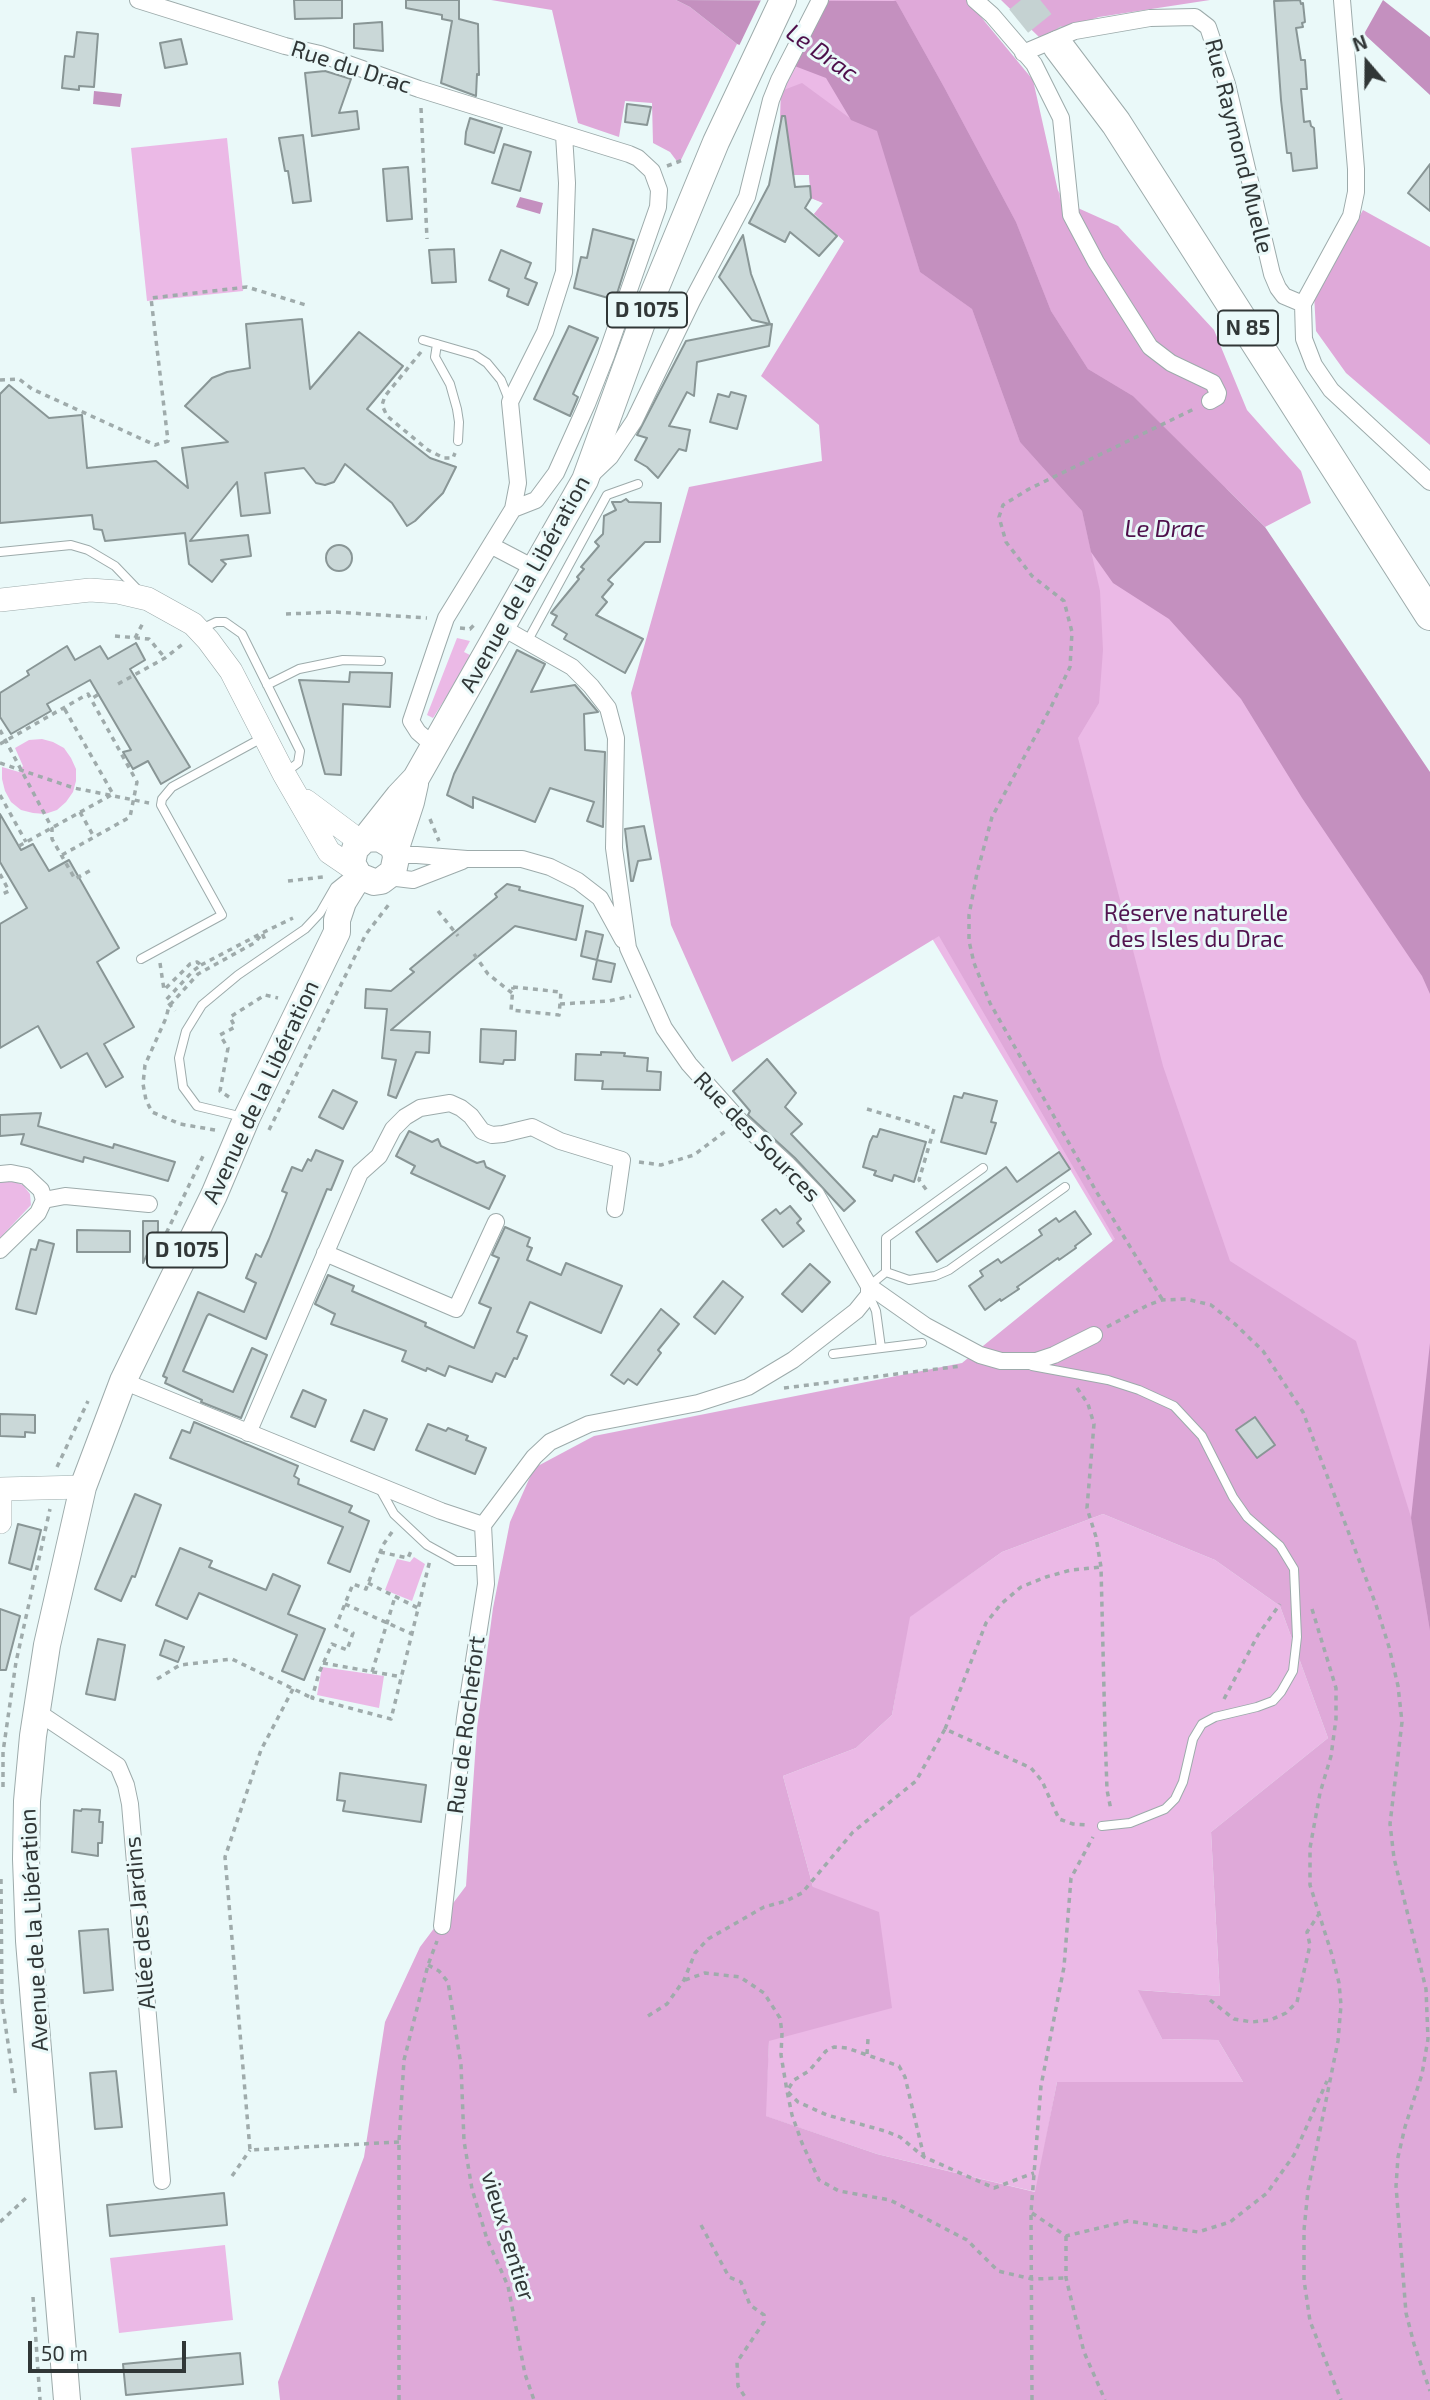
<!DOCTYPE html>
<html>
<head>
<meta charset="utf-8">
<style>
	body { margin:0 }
	#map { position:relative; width:1430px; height:2400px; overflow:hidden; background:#eaf9f9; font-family:"Exo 2",sans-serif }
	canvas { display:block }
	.north { position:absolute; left:1332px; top:28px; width:70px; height:70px; -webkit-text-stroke:5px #eaf9f9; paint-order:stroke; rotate:340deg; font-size:19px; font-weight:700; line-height:28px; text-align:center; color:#313737 }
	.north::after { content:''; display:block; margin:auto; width:24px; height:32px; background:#313737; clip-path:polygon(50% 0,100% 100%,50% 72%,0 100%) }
	.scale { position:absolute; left:28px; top:2341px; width:158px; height:32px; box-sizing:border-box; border:4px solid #313737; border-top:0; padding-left:9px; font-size:21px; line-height:24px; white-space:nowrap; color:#313737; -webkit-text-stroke:5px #eaf9f9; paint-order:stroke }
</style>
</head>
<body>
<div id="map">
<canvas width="1430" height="2400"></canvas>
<div class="north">N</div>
<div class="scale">50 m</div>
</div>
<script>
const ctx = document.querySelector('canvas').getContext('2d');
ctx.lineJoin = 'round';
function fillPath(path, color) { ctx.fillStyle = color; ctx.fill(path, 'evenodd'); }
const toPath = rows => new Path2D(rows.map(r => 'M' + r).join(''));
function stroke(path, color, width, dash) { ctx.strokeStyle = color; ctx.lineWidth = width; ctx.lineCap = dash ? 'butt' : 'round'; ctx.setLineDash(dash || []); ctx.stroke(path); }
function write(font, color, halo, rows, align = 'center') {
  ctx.font = font + ' "Exo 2",sans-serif'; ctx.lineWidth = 6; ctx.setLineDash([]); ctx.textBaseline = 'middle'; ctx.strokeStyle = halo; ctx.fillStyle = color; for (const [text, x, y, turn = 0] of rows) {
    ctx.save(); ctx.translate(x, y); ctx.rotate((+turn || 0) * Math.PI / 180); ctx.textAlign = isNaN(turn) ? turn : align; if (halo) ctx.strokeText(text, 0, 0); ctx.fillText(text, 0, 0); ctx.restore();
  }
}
fillPath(toPath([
	[828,0,927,0,1081,224,1430,858,1430,2400,1372,1748,1126,1263,921,920,844,241,814,214,823,203,811,198,809,175,793,175,786,128,780,126,781,91],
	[227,138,243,291,147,301,131,148],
	[457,638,470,641,464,652,472,656,433,718,427,715],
	[42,739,53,742,64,748,71,758,76,769,76,781,73,792,66,802,57,810,45,814,33,813,21,810,11,802,5,791,2,779,2,767,19,772,23,766,15,748,29,740],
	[0,1180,10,1180,23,1185,30,1194,31,1205,0,1238],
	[1103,1514,1215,1560,1280,1606,1328,1738,1211,1832,1220,1996,1139,1990,1162,2039,1218,2040,1243,2082,1057,2082,1036,2192,877,2154,765,2116,769,2041,813,1887,783,1776,856,1748,892,1715,909,1617,1002,1552],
	[414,1557,425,1564,412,1601,385,1590,397,1559,410,1562],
	[322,1667,384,1676,379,1708,317,1695],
	[225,2245,233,2320,119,2333,110,2258]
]), '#ebb9e6');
fillPath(toPath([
	[491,0,676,0,690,7,737,44,679,164,670,152,653,143,652,103,625,101,619,137,578,123,552,10],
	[893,0,967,0,1033,80,1060,200,1118,226,1214,330,1247,410,1301,471,1311,503,1265,527,1133,396,1088,369,1051,311,1016,222,944,87,896,1],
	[1001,0,1210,0,1099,17,1039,37],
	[802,83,851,119,878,131,920,272,972,309,1020,442,1082,511,1100,591,1103,650,1099,703,1078,738,1163,1066,1230,1261,1356,1341,1411,1517,1430,1631,1430,2400,280,2400,278,2382,364,2157,385,2022,420,1947,466,1886,477,1728,493,1608,510,1522,534,1468,594,1436,962,1363,1115,1239,939,936,732,1062,671,925,631,693,689,487,822,461,819,425,761,376,844,241,814,214,823,203,811,198,809,175,793,175,786,128,780,126,781,91],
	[1103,1514,1215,1560,1280,1606,1328,1738,1211,1832,1220,1996,1138,1990,1162,2039,1218,2040,1243,2082,1057,2082,1035,2192,877,2154,766,2116,769,2041,892,2008,879,1912,813,1887,783,1776,856,1748,892,1715,910,1617,1002,1552],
	[1363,210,1430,247,1430,445,1346,373,1316,331,1314,294]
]), '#dfa9d9');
fillPath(toPath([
	[676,0,896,1,944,87,1016,222,1051,311,1088,369,1133,396,1265,527,1430,772,1430,994,1422,976,1302,798,1241,699,1169,619,1113,583,1091,552,1082,511,1020,442,972,309,920,272,877,131,851,120,826,78,737,44,690,7],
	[1383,0,1430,37,1430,95,1364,34],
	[94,91,122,94,120,107,93,104],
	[520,197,543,203,540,214,516,207],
	[1430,1343,1430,1631,1411,1518]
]), '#c490bf');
fillPath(toPath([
	[761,0,828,0,793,69,738,48]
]), '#eaf9f9');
const building = toPath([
	[294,0,342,0,342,18,295,19,294,0],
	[406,0,459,0,459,19,478,24,479,75,477,74,476,96,441,83,452,21,442,19,442,15,406,8,406,0],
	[1300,0,1301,4,1303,3,1305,22,1302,23,1303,27,1296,28,1301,60,1305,60,1307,89,1301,89,1304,122,1310,121,1311,126,1314,128,1317,168,1293,171,1291,153,1287,153,1281,100,1274,1,1300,0],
	[382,22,383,51,354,48,354,24,382,22],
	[77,32,98,34,94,87,79,86,79,90,62,88,65,56,74,57,77,32],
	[181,39,187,64,165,68,160,43,181,39],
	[325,71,351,79,339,113,357,111,359,129,312,136,305,73,325,71],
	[627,104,651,107,647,125,625,122,627,104],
	[782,116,785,116,795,187,810,186,811,198,805,208,837,236,819,256,790,232,785,242,749,223,769,185,782,116],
	[470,118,502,128,494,153,465,144,466,132,470,118],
	[303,135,311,201,293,203,288,171,285,171,279,138,303,135],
	[504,144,531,152,520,191,492,183,504,144],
	[1430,164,1430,211,1408,193,1430,164],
	[408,167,412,219,387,221,383,169,408,167],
	[593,229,634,240,615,300,574,288,581,257,587,258,593,229],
	[743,235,751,274,770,324,752,320,719,277,743,235],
	[454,249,456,282,432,283,429,250,454,249],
	[501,250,531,263,525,278,537,283,528,305,507,296,509,289,489,280,501,250],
	[302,319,310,389,359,332,403,366,367,409,430,458,456,467,443,493,415,521,407,526,392,503,345,464,334,482,325,485,316,483,304,468,265,473,270,513,241,516,237,482,190,541,248,535,251,556,221,560,226,564,212,582,189,564,185,533,105,541,102,530,94,529,92,515,0,523,0,394,9,385,49,418,82,415,87,468,156,461,188,488,182,448,228,442,185,406,212,378,227,372,250,368,246,324,302,319],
	[772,324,769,346,697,362,694,396,687,392,669,426,690,430,686,451,679,449,658,478,647,467,635,460,647,438,637,435,686,341,772,324],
	[569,326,598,338,573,394,578,397,570,416,534,399,569,326],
	[731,392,746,396,737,429,710,422,718,394,729,397,731,392],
	[626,499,629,502,661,503,660,542,645,542,608,580,613,584,602,597,607,602,596,615,643,639,625,673,564,639,567,634,552,625,557,616,551,613,579,579,577,577,584,569,581,567,599,546,595,542,603,534,604,516,616,510,612,502,621,502,626,499],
	'326 558a13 13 0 1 1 26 0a13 13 0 1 1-26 0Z',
	[136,643,145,660,130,669,190,767,161,784,148,761,133,769,123,752,131,750,90,680,47,704,51,711,11,734,0,717,0,693,29,675,27,671,67,646,75,660,100,646,108,659,136,643],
	[517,650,545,664,531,692,575,685,598,712,584,714,585,750,605,752,603,827,587,821,594,802,550,788,535,822,473,797,473,808,447,795,454,774,517,650],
	[350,672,392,673,390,707,343,704,341,775,325,774,299,680,349,682,350,672],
	[0,814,21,850,33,844,49,871,69,860,119,948,97,962,134,1027,104,1044,123,1077,106,1087,87,1053,61,1068,38,1026,0,1048,0,924,27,908,0,862,0,814],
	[644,826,651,859,638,861,633,881,631,881,625,829,644,826],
	[507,884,520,887,519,890,583,906,576,940,515,926,458,973,391,1030,430,1032,429,1053,416,1052,396,1098,388,1095,396,1060,382,1058,387,1009,365,1008,366,989,391,991,414,972,410,969,497,897,495,894,507,884],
	[586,931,603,935,597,960,581,956,586,931],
	[597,960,615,964,611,982,593,979,597,960],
	[481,1029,516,1031,515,1060,504,1060,503,1064,480,1062,481,1029],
	[601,1052,625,1053,624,1056,648,1058,647,1071,661,1072,660,1090,602,1089,603,1081,575,1080,576,1054,601,1055,601,1052],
	[767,1059,796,1093,785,1107,802,1124,791,1134,855,1201,844,1211,795,1158,748,1115,750,1111,733,1091,767,1059],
	[333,1090,357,1102,343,1129,319,1117,333,1090],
	[964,1093,997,1101,991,1122,996,1123,986,1154,941,1142,954,1096,962,1098,964,1093],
	[41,1113,38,1126,113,1148,114,1144,175,1162,168,1181,84,1157,83,1162,21,1144,24,1134,0,1136,0,1115,41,1113],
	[880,1129,926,1142,914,1182,894,1175,892,1181,874,1175,876,1171,863,1167,870,1142,873,1136,877,1137,880,1129],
	[409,1131,432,1142,438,1139,441,1146,477,1163,484,1161,486,1167,505,1176,489,1209,411,1173,415,1166,396,1156,409,1131],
	[316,1150,343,1161,331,1190,327,1189,266,1339,209,1314,207,1316,183,1371,233,1392,252,1348,267,1355,241,1418,201,1402,202,1400,165,1383,167,1378,163,1376,198,1292,244,1312,256,1283,246,1278,256,1254,261,1257,269,1239,287,1193,282,1191,292,1167,302,1171,308,1159,311,1161,316,1150],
	[1059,1152,1070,1169,937,1262,916,1232,1006,1167,1017,1182,1059,1152],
	[790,1206,801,1219,797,1223,804,1231,783,1247,762,1220,776,1209,780,1214,790,1206],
	[1075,1211,1091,1234,1075,1246,1076,1248,1059,1260,1058,1258,1017,1287,1019,1289,1001,1301,1000,1299,985,1310,969,1286,983,1276,980,1271,998,1259,1001,1263,1042,1235,1039,1230,1056,1218,1059,1222,1075,1211],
	[143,1221,158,1221,158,1231,143,1263,143,1221],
	[505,1227,530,1238,527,1246,532,1248,527,1260,561,1275,566,1263,622,1286,601,1333,530,1302,517,1332,527,1336,517,1359,514,1358,505,1377,496,1373,492,1382,449,1366,445,1376,427,1368,426,1371,402,1361,406,1351,331,1324,335,1314,315,1304,328,1275,354,1286,352,1291,426,1323,425,1326,474,1348,491,1308,479,1303,499,1258,492,1255,505,1227],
	[77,1230,130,1231,130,1252,77,1252,77,1230],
	[39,1240,54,1244,36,1314,16,1309,31,1249,36,1250,39,1240],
	[810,1264,830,1282,802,1312,782,1294,810,1264],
	[723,1281,743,1297,715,1334,694,1317,723,1281],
	[661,1309,679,1324,658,1350,661,1353,637,1385,628,1379,624,1384,611,1375,661,1309],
	[303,1390,326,1400,315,1427,291,1417,303,1390],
	[364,1410,387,1419,374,1450,351,1441,364,1410],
	[0,1414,35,1415,35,1433,25,1432,25,1437,0,1436,0,1414],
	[1255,1417,1275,1445,1257,1458,1236,1430,1255,1417],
	[194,1422,298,1466,294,1476,299,1479,298,1484,352,1506,349,1512,369,1521,350,1572,328,1563,343,1527,170,1458,182,1430,190,1433,194,1422],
	[428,1424,446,1431,448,1428,468,1436,466,1440,486,1448,475,1474,416,1450,428,1424],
	[135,1494,161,1505,135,1577,132,1576,121,1601,95,1589,135,1494],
	[18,1524,41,1530,31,1570,9,1563,18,1524],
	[180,1548,212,1561,209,1567,266,1590,273,1574,300,1586,288,1614,325,1629,304,1680,282,1671,297,1635,199,1593,187,1619,156,1605,180,1548],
	[0,1609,20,1616,6,1670,0,1670,0,1609],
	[98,1639,125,1645,115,1700,86,1694,98,1639],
	[165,1640,184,1647,178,1662,160,1655,165,1640],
	[340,1773,426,1785,421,1822,343,1811,345,1801,337,1800,340,1773],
	[82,1809,100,1810,99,1822,103,1822,102,1843,98,1843,98,1856,72,1852,74,1810,81,1811,82,1809],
	[108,1929,113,1990,84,1993,79,1931,108,1929],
	[116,2071,122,2127,95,2129,90,2073,116,2071],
	[224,2193,227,2225,110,2236,107,2205,224,2193],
	[240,2353,243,2384,126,2395,123,2364,240,2353]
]);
fillPath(building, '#cad8d8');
stroke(building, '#899696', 2);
stroke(toPath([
	[1021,0,1058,46]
]), '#c5d2d2', 30, [30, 15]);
const lane = toPath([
	[423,340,475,355,487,363,501,380,509,400],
	[437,344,435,357,450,384,457,409,459,422,458,441],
	[0,552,71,545,88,550,115,566,138,590],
	[201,629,216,622,225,622,242,634,300,751,298,763,286,772],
	[527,642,607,495,638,484],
	[267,685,299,669,343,660,381,661],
	[141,959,222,915,161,805,162,799,172,787,262,738],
	[243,1117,197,1106,183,1087,179,1058,186,1031,202,1005,238,975,305,929,320,913,335,887,345,879],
	[886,1272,909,1280,935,1276,949,1270,1065,1187],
	[869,1286,886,1272,886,1238,983,1168],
	[869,1295,876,1311,881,1348],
	[833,1354,922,1343],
	[1032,1366,1108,1380,1139,1390,1174,1406,1202,1436,1233,1497,1247,1517,1280,1546,1294,1569,1297,1637,1293,1671,1281,1692,1273,1701,1257,1707,1215,1717,1202,1724,1193,1739,1183,1782,1175,1799,1165,1809,1130,1823,1102,1826],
	[379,1487,394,1514,427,1545,456,1561,484,1561]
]);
const street = toPath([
	[138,0,285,46,320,54,419,89,629,154,638,158,652,171,659,190,658,207,606,356,587,404,556,473,536,500,513,509],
	[975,0,992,15,1034,64,1061,118,1071,215,1096,262,1150,347,1171,363,1213,383,1218,393,1217,397,1210,401],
	[1023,53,1075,31,1150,18,1195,17,1208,27,1227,84,1272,274,1278,288,1284,296,1303,304],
	[1303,304,1351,216,1356,192,1356,169,1342,0],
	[1303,304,1304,339,1314,365,1331,390,1430,482],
	[590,476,610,457,634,421,692,301,747,197,771,100,779,80,820,0],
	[492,546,536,569],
	[503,628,572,667,591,686,608,708,616,738,614,848,628,948,664,1028,689,1064,741,1122,788,1165,816,1194,869,1286,926,1326,980,1355,1001,1361,1036,1361,1054,1355,1094,1335],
	[433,745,418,732,411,721,435,650,446,618,513,509,518,483,510,402,545,332,564,272,567,183,564,135],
	[396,855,417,855,467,859,522,859,550,867,578,881,600,898,623,940],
	[388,877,413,880,462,861],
	[0,1174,11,1173,26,1176,41,1190,44,1200,38,1213,0,1250],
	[44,1200,65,1196,149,1204],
	[325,1253,456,1309,496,1222],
	[123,1381,441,1511,483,1525],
	[248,1433,360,1173,379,1156,393,1129,405,1117,420,1108,450,1103,461,1108,471,1116,482,1131,492,1135,503,1134,532,1127,560,1141,622,1160,615,1209],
	[36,1711,118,1766,126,1785,130,1804,162,2181],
	[442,1926,465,1718,486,1584,483,1525,534,1457,550,1442,589,1424,698,1403,748,1387,793,1360,856,1311,869,1295,869,1286]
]);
const secondary = toPath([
	[0,600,90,590,118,592,148,599,193,624,208,640,231,671,284,774,329,852,354,869],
	[306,801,361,842],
	[0,1522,0,1489,83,1487]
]);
const primary = toPath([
	[365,839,379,838,391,845,395,851,396,858,393,872,381,881,374,882,359,876,352,863,355,849,365,839,399,796,416,778,585,480,647,309,716,142,783,0],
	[395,851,411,802,415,784],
	[67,2400,29,1941,26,1859,27,1801,33,1736,47,1645,83,1487,123,1381,214,1195,247,1117,337,932,337,920,343,902,359,876]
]);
const highway = toPath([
	[1058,46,1116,123,1430,615]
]);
stroke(lane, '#9dabab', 10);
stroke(street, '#9dabab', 18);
stroke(secondary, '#9dabab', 24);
stroke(primary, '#9dabab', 28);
stroke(highway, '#9dabab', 32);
stroke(toPath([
	[421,108,427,239],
	[667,166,683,160],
	[421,352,385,396,382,405,387,416,428,450,444,458,453,458,455,453],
	[0,380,19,379,32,389,155,445,168,441,151,298,247,287,306,305],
	[286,614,335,612,427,618],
	[460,628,470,629,475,624],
	[115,636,149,639,165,658],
	[135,638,144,621],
	[118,684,165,658,184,643],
	[0,730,52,828,52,839,75,879,91,870],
	[0,744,88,694,91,699,99,694],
	[0,763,74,788,149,803],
	[0,795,26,842],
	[80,812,94,837],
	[430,819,439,841],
	[19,846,113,794,64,708],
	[62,855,130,817,137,782,91,699],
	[0,874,9,891,0,895],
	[288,881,323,877],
	[438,911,458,936],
	[474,954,488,974,512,993],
	[160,963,164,990,190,964,197,962,201,965,193,971,166,1000,175,1011],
	[201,965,262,933,265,940],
	[513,987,561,992,559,1015,511,1010,513,987],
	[560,1004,609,1001,631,996],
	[229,1097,220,1091,228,1048,220,1035,235,1027,230,1017,265,995,278,998],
	[867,1109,934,1129,919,1180,928,1192],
	[215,1130,180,1124,152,1112,146,1100,143,1084,145,1065,166,1018,169,1006,198,974,256,942,262,933,293,918],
	[269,1130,366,934,390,903],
	[639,1162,661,1165,694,1155,727,1130],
	[162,1242,204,1154],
	[1162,1299,1096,1191,990,1003,974,963,969,941,969,915,977,873,992,817,1051,707,1070,667,1072,632,1064,601,1032,576,1006,542,999,517,1003,505,1029,489,1196,408],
	[1107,1327,1148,1305,1162,1300,1186,1299,1211,1305,1235,1324,1263,1351,1303,1412,1376,1605,1389,1647,1398,1686,1402,1722,1390,1824,1394,1858,1426,1989,1428,2039,1422,2074,1405,2127,1398,2157,1396,2186,1406,2313,1414,2344,1430,2391],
	[784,1388,961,1366],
	[1077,1388,1088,1404,1094,1424,1087,1508,1096,1537,1101,1567,1105,1732,1107,1790,1111,1810],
	[57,1467,88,1401],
	[392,1532,383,1545,366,1589,353,1584,336,1626,353,1633,347,1650,332,1644,319,1673,312,1698,391,1719,430,1560],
	[380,1552,408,1558,411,1551],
	[368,1583,418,1608],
	[345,1604,412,1634],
	[1312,1609,1336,1688,1336,1719,1331,1756,1320,1793,1310,1848,1310,1885,1332,1955,1339,1983,1341,2005,1338,2041,1308,2190,1304,2230,1304,2280,1310,2321,1341,2400],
	[323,1663,402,1677],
	[372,1672,395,1597],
	[157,1679,180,1665,232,1659,312,1698],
	[293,1689,261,1750,225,1857,250,2150,399,2142],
	[1224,1699,1258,1635,1280,1604],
	[945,1729,986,1623,1001,1604,1021,1587,1046,1577,1071,1570,1101,1567],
	[3,1787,3,1752,16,1662,50,1509],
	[1,1879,2,2002,16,2098],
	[428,1965,439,1971,448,1982,461,2065,464,2141,472,2189,487,2239,508,2286,525,2374,534,2400],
	[685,1980,705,1973,740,1977,764,1993,780,2018,782,2033,781,2055,787,2091,798,2102,827,2115,885,2131,900,2137,924,2157,994,2188,1034,2173],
	[1210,2000,1234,2019,1252,2022,1270,2020,1286,2013,1297,2002,1310,1945,1307,1932,1319,1914],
	[648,2016,667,2004,684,1980,695,1953,708,1939,764,1907,786,1901,802,1893,853,1832,916,1781,945,1729,1031,1768,1042,1781,1059,1819,1073,1824,1089,1825],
	[867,2054,868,2039],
	[924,2157,905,2077,899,2066,847,2048,834,2047,826,2051,809,2071,794,2080,787,2091,792,2115,802,2143,819,2180,839,2191,890,2200,967,2240,998,2271,1032,2279,1066,2278],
	[232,2176,250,2150],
	[1032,2213,1066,2236,1128,2221,1198,2232,1230,2222,1267,2193,1294,2155,1327,2081],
	[0,2222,26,2198],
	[701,2225,729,2277,741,2282,750,2305,764,2315,764,2322,737,2362,738,2386,747,2400],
	[1066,2236,1066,2278,1084,2352,1105,2400],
	[33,2297,40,2400],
	[399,2400,399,2142,404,2060,428,1965,437,1941],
	[1032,2400,1031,2212,1041,2086,1064,1967,1071,1878,1093,1837]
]), '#9fabab', 3.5, [5, 5]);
stroke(lane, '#fff', 8);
stroke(street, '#fff', 16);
stroke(secondary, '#fff', 23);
stroke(primary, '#fff', 26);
stroke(highway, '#fff', 30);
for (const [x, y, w] of [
	[647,310,80],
	[1248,328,60],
	[187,1250,80]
]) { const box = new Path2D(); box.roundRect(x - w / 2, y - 17.5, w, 35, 5); ctx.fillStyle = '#eaf9f9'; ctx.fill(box); stroke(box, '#313737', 2); }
write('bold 21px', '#313737', null, [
	["D 1075",647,310],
	["N 85",1248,328],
	["D 1075",187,1250]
]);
write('23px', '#313737', '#eaf9f9', [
	["Rue du Drac",351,67,18],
	["Rue Raymond Muelle",1239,146,76],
	["Avenue de la Libération",525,584,-61],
	["Avenue de la Libération",261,1092,-65],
	["Rue des Sources",757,1137,46],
	["Rue de Rochefort",466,1725,-83],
	["Allée des Jardins",140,1923,-95],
	["Avenue de la Libération",34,1930,-93],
	["vieux sentier",508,2236,73]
]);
write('23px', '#521450', '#eaf9f9', [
	["Réserve naturelle",1196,913],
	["des Isles du Drac",1196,939]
]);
write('italic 24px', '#4e0f4b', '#eaf9f9', [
	["Le Drac",822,53,35],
	["Le Drac",1165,529]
]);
</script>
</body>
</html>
